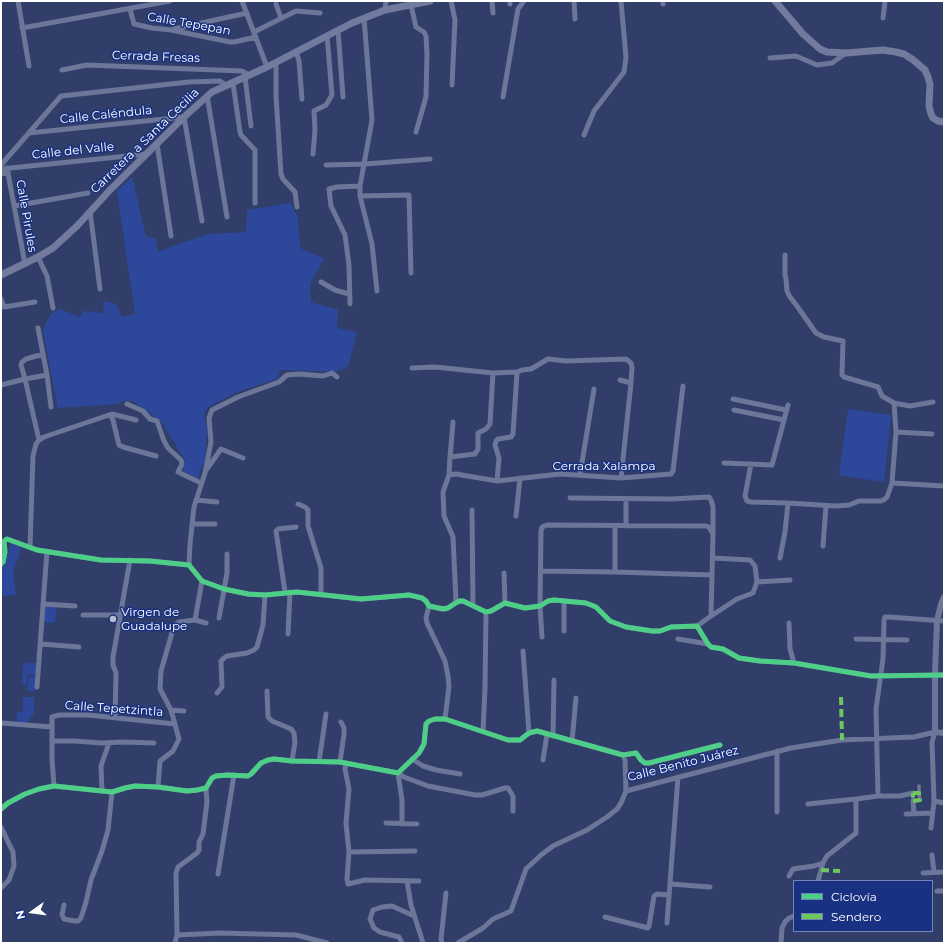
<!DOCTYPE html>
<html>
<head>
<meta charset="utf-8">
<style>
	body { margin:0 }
	#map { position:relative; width:945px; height:944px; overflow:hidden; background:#313e6a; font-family:Montserrat,sans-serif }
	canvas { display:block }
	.frame { position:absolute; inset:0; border:2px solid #fff; pointer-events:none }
	.legend { position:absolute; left:793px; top:880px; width:140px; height:52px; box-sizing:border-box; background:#193182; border:1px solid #7583b4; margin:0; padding:5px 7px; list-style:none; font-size:12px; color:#fff }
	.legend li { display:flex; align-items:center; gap:8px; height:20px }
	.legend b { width:20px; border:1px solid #7583b4 }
	.north { position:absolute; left:12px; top:892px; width:40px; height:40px; -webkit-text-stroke:3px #193182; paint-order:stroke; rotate:256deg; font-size:11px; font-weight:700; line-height:16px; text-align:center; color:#fff }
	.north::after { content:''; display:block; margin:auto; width:14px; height:18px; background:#fff; clip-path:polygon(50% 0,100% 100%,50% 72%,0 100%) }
</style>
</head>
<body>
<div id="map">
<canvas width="945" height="944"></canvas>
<div class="frame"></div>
<ul class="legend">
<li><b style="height:5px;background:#4dcf88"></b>Ciclovía</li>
<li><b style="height:5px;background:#6dc95d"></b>Sendero</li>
</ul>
<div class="north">N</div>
</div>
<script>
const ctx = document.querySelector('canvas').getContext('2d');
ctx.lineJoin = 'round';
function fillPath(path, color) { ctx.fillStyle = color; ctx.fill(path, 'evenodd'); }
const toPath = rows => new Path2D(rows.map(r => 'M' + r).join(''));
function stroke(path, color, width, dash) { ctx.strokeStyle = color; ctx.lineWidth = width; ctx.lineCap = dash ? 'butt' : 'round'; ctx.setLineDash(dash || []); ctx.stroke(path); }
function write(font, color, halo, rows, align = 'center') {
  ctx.font = font + ' Montserrat,sans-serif'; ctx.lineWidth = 3; ctx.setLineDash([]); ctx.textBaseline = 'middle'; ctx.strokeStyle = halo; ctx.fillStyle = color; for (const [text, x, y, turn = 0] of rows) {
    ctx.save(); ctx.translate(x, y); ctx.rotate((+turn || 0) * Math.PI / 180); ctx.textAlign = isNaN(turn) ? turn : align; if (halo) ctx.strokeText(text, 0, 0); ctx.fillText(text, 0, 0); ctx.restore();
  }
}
fillPath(toPath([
	[132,177,146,236,156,239,158,252,173,246,209,234,246,232,247,210,291,203,298,218,300,248,324,259,310,284,311,302,338,310,337,328,357,332,348,367,334,372,280,370,278,379,234,393,207,408,204,416,207,428,205,459,198,478,183,471,185,460,161,421,133,401,124,401,117,404,58,408,43,330,51,314,60,309,80,317,83,311,104,313,103,301,116,304,122,317,135,314,117,191],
	[848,409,891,415,884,482,839,475],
	[11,543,21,548,13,573,16,595,1,596,1,567,5,566],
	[45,606,57,607,55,623,44,622],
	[27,663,38,663,37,674,28,675,26,686,22,685,23,665],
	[37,676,35,691,27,691,29,677],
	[23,697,34,697,34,713,28,721,22,724,17,723,17,712,23,712]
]), '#2d489a');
stroke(toPath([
	[913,793,919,793,920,800,913,801,913,793],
	[919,793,919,786]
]), '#6c7698', 3.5);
stroke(toPath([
	[18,1,29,66],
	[242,1,267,67],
	[451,1,455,20,452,85],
	[492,1,493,13],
	[574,1,575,19],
	[663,1,663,4],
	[276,4,281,18],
	[510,4,510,1],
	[411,5,416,27,424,32,426,36,427,54,426,97,416,132],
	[130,9,134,24,152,28,171,30,230,42,234,42,256,37],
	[385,10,386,1],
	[364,18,372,120,360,186,360,196,372,244,377,291],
	[883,18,885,1],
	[22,28,170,1],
	[174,29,247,13],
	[338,30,343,97],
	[254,32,296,11,320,13],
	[296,51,299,61,302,99],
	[770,58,796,56,817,65,832,63,846,53],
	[276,62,276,96,281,174,283,179,295,192,297,207],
	[62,70,87,65,242,71,249,75],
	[245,77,251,126],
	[233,83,240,132,241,135,255,150,255,203],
	[207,95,227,217],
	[503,97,518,9,524,1],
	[29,133,184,117,202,221],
	[584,135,594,111,624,72,626,57,621,1],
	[157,144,171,236],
	[313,154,315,130,314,111,326,105,332,95,327,35],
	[1,165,61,96,189,82,220,81,226,85],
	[326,165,365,164,430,159],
	[7,168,25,264],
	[1,169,147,154],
	[1,174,8,172],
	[360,196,409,195,411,273],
	[14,206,88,193],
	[90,211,100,289],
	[785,255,785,275,786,279,787,291,790,297,797,306,816,333,824,337,843,341,842,375,844,377,878,387,882,396,894,403,910,406,933,402],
	[38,257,47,276,53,308],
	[321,282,335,290,349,294],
	[1,299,4,307,35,302],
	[350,304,349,265,345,235,331,206,329,189,337,187,360,186],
	[38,328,47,375,51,407],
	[412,368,435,367,493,373,517,372,513,434,511,437,498,439,496,441,495,445,499,458,497,481],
	[517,372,522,370,531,369,548,359,566,361,626,359,631,363,632,367,631,383],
	[620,380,631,383,621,478],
	[1,385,25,379,21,365,22,362,26,359,43,354],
	[733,399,786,410],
	[127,404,143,411,150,419,157,421,164,441,168,448,181,460,182,464,178,472,201,483],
	[734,410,784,420],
	[110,415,113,420,119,445,123,447,156,456],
	[896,432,932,434],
	[39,440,25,379,47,375],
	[450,457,453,422],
	[724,463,772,465,788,405],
	[751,464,745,496,747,501,751,502,788,503,836,506,849,505,859,501,881,501,885,499,887,497,892,483,896,432,894,403],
	[207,469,221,449,243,458],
	[449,475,456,474,497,481,560,474,621,478,671,474,673,471,683,386],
	[580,475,594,389],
	[892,483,944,486],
	[570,498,672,499,709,497,711,500,713,507,713,534],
	[196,500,217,502],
	[626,500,626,526],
	[298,504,305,507,308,510,308,526,321,568,321,594],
	[472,510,473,606],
	[516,516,520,478],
	[193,524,215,524],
	[615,526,615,572],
	[823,546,826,506],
	[30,547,33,456,36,444,39,440,44,437,112,414,136,420],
	[780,558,785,532,788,503],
	[1,564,3,562,5,552,4,541,7,539,37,550,101,560,150,561,189,565,202,581,224,589,248,594,265,595,297,592,361,599,409,595,422,598,426,601,429,606,441,609,448,608,456,602],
	[189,565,190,544,194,507,205,473,211,442,209,418,212,410,238,397,279,382,287,375,299,374,323,376,332,373,337,377],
	[541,571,615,572,712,575],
	[504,573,505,603],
	[757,582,790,580],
	[285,592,276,531,278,529,296,527],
	[456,602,463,601,486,612,491,611,505,603,525,608,540,606,548,601,554,600,586,603,596,607,610,621,626,627,652,631,660,631,671,627,697,626,708,644,711,647,723,649,739,658,760,661,794,663,871,676,944,675],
	[456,602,453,537,444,516,443,492,449,475,450,457,475,454,478,449,478,433,486,429,490,424,493,373],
	[43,604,75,606],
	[429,606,426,618,427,623,445,661,448,676,449,686,445,719],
	[83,615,119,615],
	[711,616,737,599,753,593,757,582,755,566,750,560,713,558],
	[219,618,227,573,227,554],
	[195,620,206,623],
	[789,623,790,649,794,663],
	[564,631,564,601],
	[288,634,290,592],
	[542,637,540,606,541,531,542,527,547,525,706,526,709,527,713,534,711,616,697,626],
	[678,639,708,644],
	[856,639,907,640],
	[41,644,79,647],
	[523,651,529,733],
	[37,687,47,551],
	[267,691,268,717,272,721,291,729,294,733,295,742,292,761],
	[217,693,222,687,221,661,224,658,227,656,247,653,254,650,257,647,263,625,265,595],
	[171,710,184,711],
	[115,718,116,673,113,665,113,657,130,560],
	[1,723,52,727],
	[483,731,485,688,486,612],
	[553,736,554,680],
	[52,741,75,741,101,743,123,742,154,743],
	[572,741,576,698],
	[777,751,777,812],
	[412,759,423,766,436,770,460,774],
	[543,760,547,734],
	[319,762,326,714],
	[340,762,344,734,344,728,341,722],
	[346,763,345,769,349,789,346,823,349,852,347,879,348,884,365,880,419,881],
	[54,786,52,760,52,717,59,715,88,715,175,724],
	[158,787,160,761,173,751,179,739,171,710,160,689,161,671,174,626,179,622,195,620,202,581],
	[102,791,101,766,109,743],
	[626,791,791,748,842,740,914,737,935,732,932,742,934,801,931,828],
	[878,796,900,796,913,793],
	[913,801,914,813],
	[934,801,944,803],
	[808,804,856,799],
	[1,809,8,803,25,794,39,789,54,786,112,792,125,788,135,786,158,787,187,791,197,790,206,788,212,778,216,776,228,775,248,776,251,774,261,763,268,760,274,759,292,761,340,762,398,773,419,753,424,744,426,724,429,721,435,719,445,719,508,740,520,740,529,733,537,731,623,755,636,753,641,760,645,763,649,763,720,745],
	[906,814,932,813],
	[386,823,417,824],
	[402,824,402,800,398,773,404,777,428,786,475,795,482,795,505,788,508,788,513,796,513,811],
	[1,827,13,852,14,866,9,880,1,888],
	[349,852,415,851],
	[932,855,934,872],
	[923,873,944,872],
	[218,874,234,775],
	[789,876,793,869,814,866,823,863],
	[407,881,411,905,423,943],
	[818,881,823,863,827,856,856,833,856,799,878,796,876,709,883,659,884,620,885,617,889,617,944,621],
	[670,884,710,887],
	[937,891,944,891],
	[64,905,62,915,64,919,75,921,78,921,81,918,86,902,91,880,102,851,108,830,112,792],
	[605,917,648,928,649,926,654,896,657,894,669,895],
	[667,923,678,777],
	[177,935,220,933,296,935,327,943],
	[175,943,177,935,176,873,178,867,197,853,199,850,199,842,203,834,207,802,206,788],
	[402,943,399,937,380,932,374,928,370,919,373,910,382,907,392,906,414,916],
	[442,943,441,939,446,893],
	[458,943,483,928,493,919,511,911,526,869,541,855,553,846,587,830,607,817,617,809,621,803,626,791,625,760,623,755],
	[781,943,782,928,785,922,789,918,794,916]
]), '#6c7698', 5);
stroke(toPath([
	[944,597,941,604,937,621,935,674,935,732,944,733]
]), '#6c7698', 6);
stroke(toPath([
	[775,1,803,34,820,49,827,52,846,53,883,50,896,52,904,54,912,59,925,70,928,77,930,84,929,106,931,114,933,118,938,121,944,122],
	[1,275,38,257,53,248,77,226,110,190,184,117,212,92,267,67,352,23,385,10,430,1]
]), '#727b9d', 7);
stroke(toPath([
	[841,697,842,740],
	[913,793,919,793,920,800,913,801,913,793],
	[821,870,840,871]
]), '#6dc95d', 4, [8, 4]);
stroke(toPath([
	[1,564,3,562,5,552,4,541,7,539,37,550,101,560,150,561,189,565,202,581,224,589,248,594,265,595,297,592,361,599,409,595,422,598,426,601,429,606,444,609,448,608,459,601,463,601,486,612,491,611,505,603,525,608,540,606,548,601,554,600,586,603,596,607,610,621,626,627,652,631,660,631,671,627,697,626,708,644,711,647,723,649,739,658,760,661,794,663,871,676,944,675],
	[1,809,8,803,25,794,39,789,54,786,112,792,125,788,135,786,158,787,187,791,197,790,206,788,212,778,216,776,228,775,248,776,251,774,261,763,268,760,274,759,292,761,340,762,398,773,419,753,424,744,426,724,429,721,435,719,445,719,508,740,520,740,529,733,537,731,623,755,636,753,641,760,645,763,649,763,720,745]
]), '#4dcf88', 5);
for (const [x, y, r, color] of [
	[113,619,4,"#b7bbcb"]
]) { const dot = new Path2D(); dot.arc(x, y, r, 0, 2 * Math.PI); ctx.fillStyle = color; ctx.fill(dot); stroke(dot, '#193182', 1.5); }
write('12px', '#fff', '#193182', [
	["Calle Tepepan",189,24,10],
	["Cerrada Fresas",156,57,2],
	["Calle Caléndula",106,115,-6],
	["Carretera a Santa Cecilia",145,141,-44],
	["Calle del Valle",73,151,-6],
	["Calle Pirules",26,216,80],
	["Cerrada Xalampa",604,466],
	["Calle Tepetzintla",114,709,4],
	["Calle Benito Juárez",683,764,-14]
]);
write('12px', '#fff', '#193182', [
	["Virgen de",121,612],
	["Guadalupe",121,626]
], 'left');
</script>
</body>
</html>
